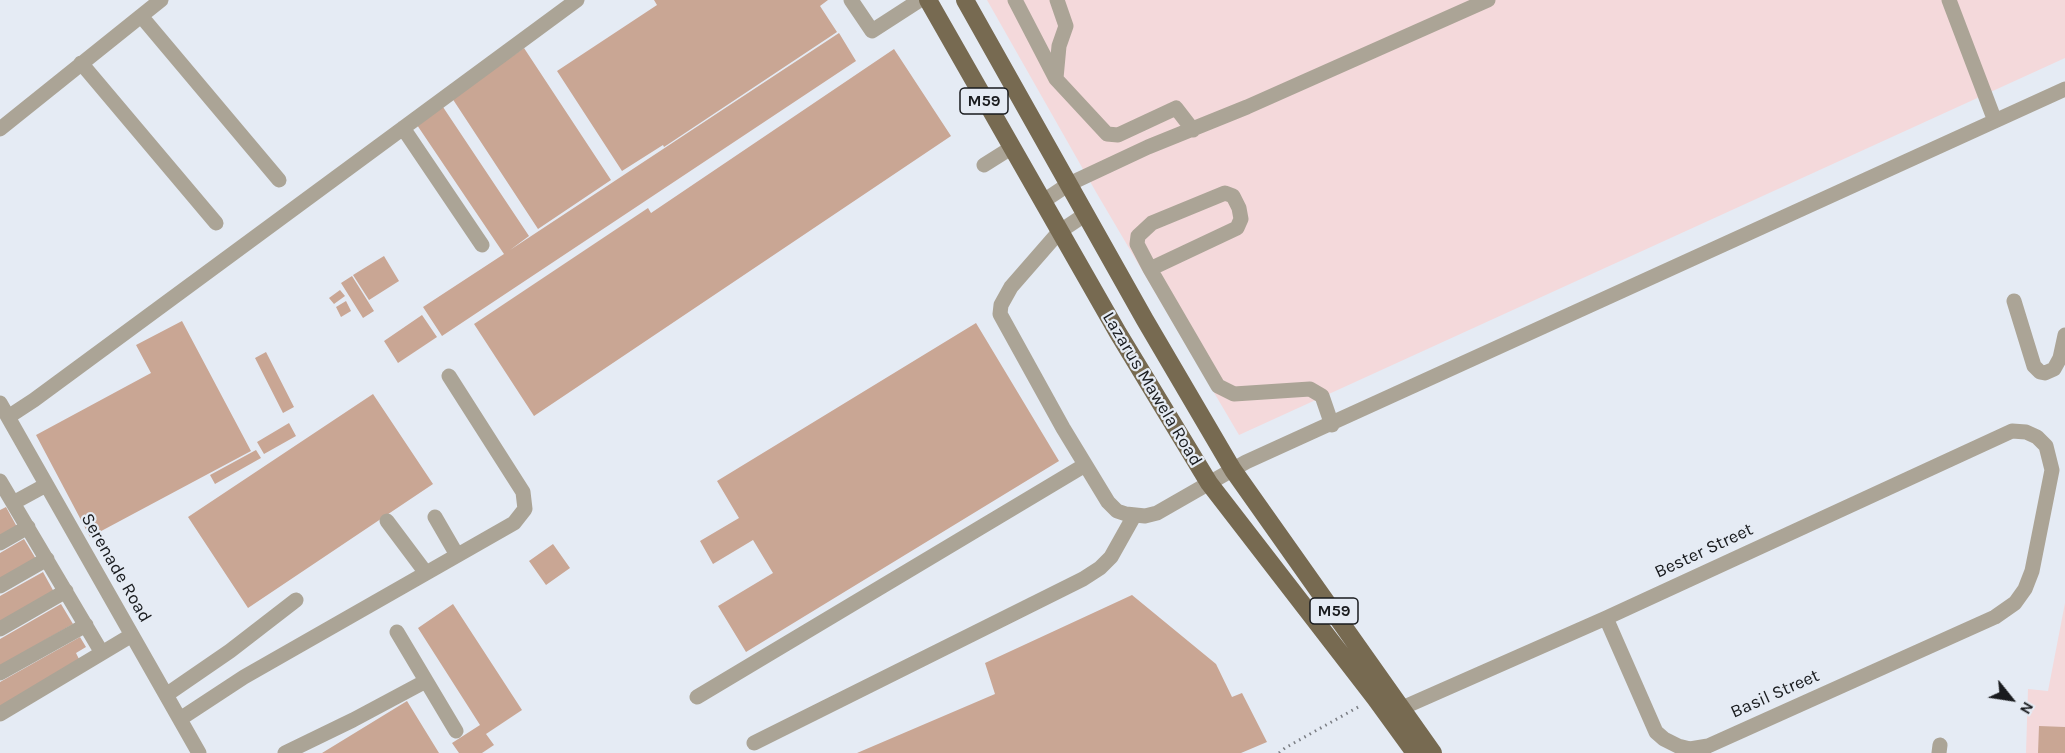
<!DOCTYPE html>
<html>
<head>
<meta charset="utf-8">
<style>
	body { margin:0 }
	#map { position:relative; width:2065px; height:753px; overflow:hidden; background:#e5ebf4; font-family:Karla,sans-serif }
	canvas { display:block }
	.north { position:absolute; left:1981px; top:669px; width:60px; height:60px; -webkit-text-stroke:4px #e5ebf4; paint-order:stroke; rotate:120deg; font-size:16px; font-weight:700; line-height:24px; text-align:center; color:#191b1e }
	.north::after { content:''; display:block; margin:auto; width:21px; height:27px; background:#191b1e; clip-path:polygon(50% 0,100% 100%,50% 72%,0 100%) }
</style>
</head>
<body>
<div id="map">
<canvas width="2065" height="753"></canvas>
<div class="north">N</div>
</div>
<script>
const ctx = document.querySelector('canvas').getContext('2d');
ctx.lineJoin = 'round';
function fillPath(path, color) { ctx.fillStyle = color; ctx.fill(path, 'evenodd'); }
const toPath = rows => new Path2D(rows.map(r => 'M' + r).join(''));
function stroke(path, color, width, dash) { ctx.strokeStyle = color; ctx.lineWidth = width; ctx.lineCap = dash ? 'butt' : 'round'; ctx.setLineDash(dash || []); ctx.stroke(path); }
function write(font, color, halo, rows, align = 'center') {
  ctx.font = font + ' Karla,sans-serif'; ctx.lineWidth = 4.5; ctx.setLineDash([]); ctx.textBaseline = 'middle'; ctx.strokeStyle = halo; ctx.fillStyle = color; for (const [text, x, y, turn = 0] of rows) {
    ctx.save(); ctx.translate(x, y); ctx.rotate((+turn || 0) * Math.PI / 180); ctx.textAlign = isNaN(turn) ? turn : align; if (halo) ctx.strokeText(text, 0, 0); ctx.fillText(text, 0, 0); ctx.restore();
  }
}
fillPath(toPath([
	[987,0,2065,0,2065,58,1239,435,1096,192],
	[2065,603,2065,753,2026,753,2028,689,2048,691]
]), '#f4d9db');
fillPath(toPath([
	[654,0,828,0,820,6,837,32,664,147,663,145,622,171,557,71,657,5],
	[839,33,856,61,442,336,423,307,504,254,417,125,443,107,529,236,510,250],
	[524,48,611,180,538,229,452,98],
	[894,49,951,136,534,416,474,324,648,208,651,213],
	[384,256,399,281,369,300,353,275],
	[352,276,374,311,363,318,341,283],
	[340,290,345,296,334,304,329,298],
	[346,301,351,311,341,317,336,307],
	[422,315,437,337,398,363,384,341],
	[182,321,251,451,90,537,36,435,151,373,136,345],
	[976,323,1059,461,746,652,718,606,773,573,753,540,713,564,700,541,739,518,717,481],
	[266,352,294,407,283,413,255,358],
	[373,394,433,484,248,608,188,517],
	[289,423,296,436,264,454,257,442],
	[256,450,261,458,215,484,210,475],
	[6,507,17,527,0,537,0,510],
	[24,539,36,559,0,580,0,553],
	[553,544,570,568,546,585,529,561],
	[43,572,54,592,0,623,0,596],
	[1132,595,1216,664,1232,697,1242,693,1267,742,1241,753,857,753,995,694,985,663],
	[61,604,73,624,0,666,0,639],
	[453,604,522,710,486,734,494,745,482,753,459,753,452,743,480,725,418,628],
	[80,637,86,647,76,653,81,663,0,709,0,682],
	[407,701,439,753,322,753],
	[2039,726,2065,727,2065,753,2038,753]
]), '#c9a694');
stroke(toPath([
	[1279,753,1285,748,1360,706]
]), '#7a7d83', 3, [1.5, 4.5]);
stroke(toPath([
	[851,0,872,31,920,0],
	[1015,0,1056,79,1107,134,1118,135,1176,108,1193,130],
	[1949,0,1995,121],
	[141,16,279,180],
	[81,63,216,223],
	[1056,78,1059,46,1066,26,1057,0],
	[403,128,482,245],
	[0,129,161,0],
	[984,165,1011,148],
	[1042,202,1069,184,1148,147,1247,107,1488,0],
	[1086,214,1059,232,1011,287,1001,305,1000,314,1063,428,1108,502,1117,511,1126,514,1145,516,1157,513,1246,462,2065,89],
	[1150,269,1237,228,1241,219,1239,208,1233,196,1225,193,1152,223,1138,236,1137,244,1150,269,1218,386,1234,394,1310,389,1322,396,1332,425],
	[2014,301,2034,366,2040,372,2045,373,2054,369,2060,358,2065,335],
	[0,403,199,753],
	[8,417,34,400,577,0],
	[0,481,102,653],
	[13,503,46,485],
	[435,517,457,555],
	[387,521,426,573],
	[0,543,28,527],
	[0,586,47,559],
	[0,629,66,591],
	[397,632,456,731],
	[0,673,86,625],
	[166,695,230,651,296,600],
	[697,697,1085,465],
	[0,714,132,635],
	[1394,714,1402,708,1606,618,2012,431,2026,432,2037,437,2046,446,2052,470,2032,571,2025,589,2015,603,1995,617,1708,746,1690,749,1678,746,1664,739,1656,732,1606,618],
	[180,719,244,677,514,523,525,509,523,492,449,376],
	[754,743,1083,579,1100,568,1111,557,1134,516],
	[285,753,353,720,426,681],
	[1939,753,1940,745]
]), '#aba496', 15);
stroke(toPath([
	[928,0,1118,333,1209,483,1375,698,1415,753],
	[965,0,1145,320,1233,470,1433,753]
]), '#776a51', 18);
for (const [x, y, w] of [
	[984,101,48],
	[1334,611,48]
]) { const box = new Path2D(); box.roundRect(x - w / 2, y - 13, w, 26, 4.5); ctx.fillStyle = '#e5ebf4'; ctx.fill(box); stroke(box, '#191b1e', 1.5); }
write('bold 16px', '#191b1e', null, [
	["M59",984,101],
	["M59",1334,611]
]);
write('18px', '#191b1e', '#e5ebf4', [
	["Lazarus Mawela Road",1152,389,59],
	["Bester Street",1704,551,-25],
	["Serenade Road",116,568,60],
	["Basil Street",1775,694,-24]
]);
</script>
</body>
</html>
